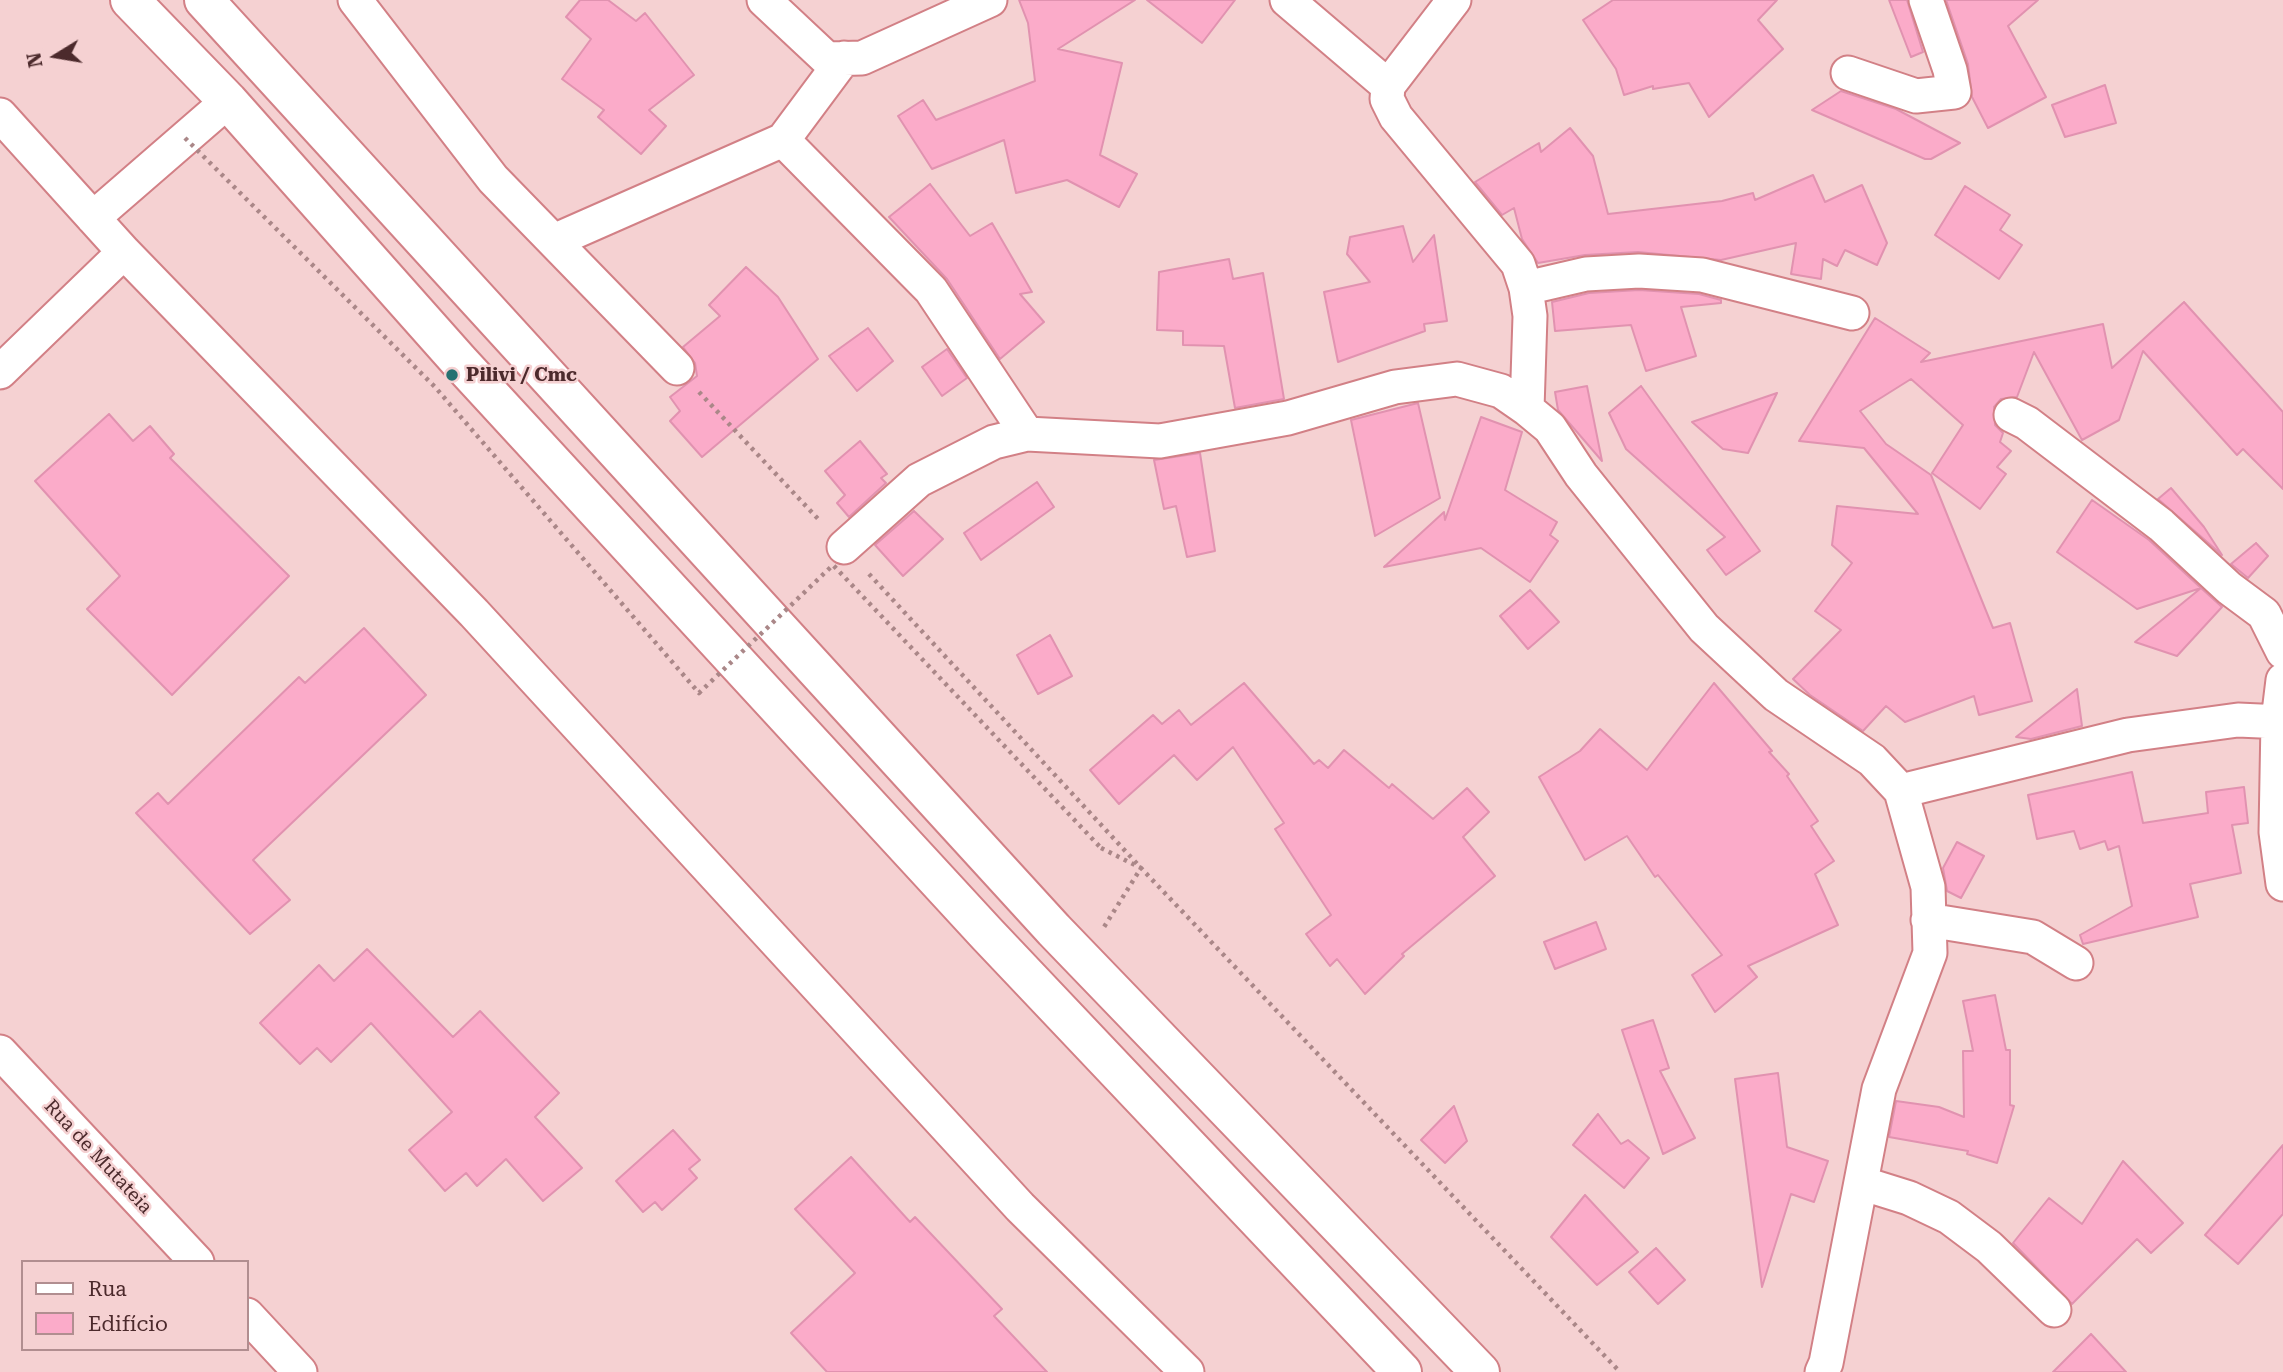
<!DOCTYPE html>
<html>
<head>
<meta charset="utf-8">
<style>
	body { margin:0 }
	#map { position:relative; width:2283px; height:1372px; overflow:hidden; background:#f5d1d2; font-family:"Roboto Serif",serif }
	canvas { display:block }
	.legend { position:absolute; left:21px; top:1260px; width:228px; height:91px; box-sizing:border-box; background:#f5d1d2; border:2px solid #b18e90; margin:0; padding:9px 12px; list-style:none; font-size:21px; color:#4c2a2c }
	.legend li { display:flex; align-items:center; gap:14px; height:35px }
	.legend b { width:35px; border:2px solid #b18e90 }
	.north { position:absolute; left:21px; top:21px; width:70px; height:70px; -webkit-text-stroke:5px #f5d1d2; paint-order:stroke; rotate:259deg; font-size:19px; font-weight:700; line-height:28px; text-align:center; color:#4c2a2c }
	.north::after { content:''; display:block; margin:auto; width:24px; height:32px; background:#4c2a2c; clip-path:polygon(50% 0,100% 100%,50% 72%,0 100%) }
</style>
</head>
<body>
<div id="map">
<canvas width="2283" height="1372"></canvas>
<ul class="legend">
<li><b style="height:9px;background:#fff"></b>Rua</li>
<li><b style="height:19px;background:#fbabc9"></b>Edifício</li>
</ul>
<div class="north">N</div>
</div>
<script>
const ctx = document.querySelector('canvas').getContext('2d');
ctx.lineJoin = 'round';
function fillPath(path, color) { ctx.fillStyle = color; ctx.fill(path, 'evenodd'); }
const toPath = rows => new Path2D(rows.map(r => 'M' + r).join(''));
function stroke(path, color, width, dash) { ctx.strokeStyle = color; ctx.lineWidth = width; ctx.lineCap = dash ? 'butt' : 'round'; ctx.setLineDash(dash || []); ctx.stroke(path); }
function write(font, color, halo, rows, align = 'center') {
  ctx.font = font + ' "Roboto Serif",serif'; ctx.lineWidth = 5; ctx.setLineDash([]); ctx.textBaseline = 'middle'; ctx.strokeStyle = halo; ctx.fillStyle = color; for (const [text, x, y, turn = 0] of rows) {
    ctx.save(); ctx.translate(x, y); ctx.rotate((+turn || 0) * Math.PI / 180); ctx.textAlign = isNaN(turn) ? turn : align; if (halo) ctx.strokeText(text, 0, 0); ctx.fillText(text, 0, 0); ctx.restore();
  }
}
const building = toPath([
	[580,0,608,0,636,21,645,13,694,75,649,110,666,126,641,154,598,117,604,110,562,79,591,39,566,17,580,0],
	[1019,0,1135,0,1058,49,1122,63,1100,155,1137,174,1119,207,1067,180,1016,193,1004,140,932,169,898,116,923,100,936,120,1035,81,1028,23,1019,0],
	[1147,0,1235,0,1202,43,1147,0],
	[1613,0,1777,0,1758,20,1783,49,1709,117,1689,83,1653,89,1653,86,1624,95,1616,69,1583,20,1613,0],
	[1889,0,1907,0,1923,52,1911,57,1889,0],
	[1946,0,2038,0,2008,26,2046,97,1988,128,1972,97,1968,64,1946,0],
	[2105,85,2116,123,2065,137,2052,105,2105,85],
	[1841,91,1896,109,1960,143,1931,159,1925,159,1812,110,1841,91],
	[1570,128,1593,156,1608,214,1722,201,1753,193,1755,200,1813,175,1825,202,1862,185,1887,243,1877,265,1845,250,1837,266,1823,259,1821,279,1791,274,1796,243,1721,260,1638,252,1585,255,1538,263,1522,239,1514,208,1502,215,1475,182,1539,143,1541,152,1570,128],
	[930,184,970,236,992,223,1032,292,1020,294,1044,322,1000,359,947,279,889,217,930,184],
	[1965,186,2010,215,2000,230,2022,245,1999,279,1935,235,1965,186],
	[1403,226,1413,262,1434,235,1447,321,1424,324,1425,331,1338,362,1324,292,1370,282,1347,254,1350,237,1403,226],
	[1229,259,1233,279,1263,273,1284,399,1235,408,1224,346,1183,345,1183,331,1157,330,1159,272,1229,259],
	[746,267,778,297,818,359,702,457,670,421,680,411,670,397,697,376,695,363,683,347,720,316,709,305,746,267],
	[1639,290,1699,294,1721,300,1721,303,1681,307,1696,356,1646,371,1631,325,1555,331,1552,302,1589,293,1639,290],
	[2184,302,2283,412,2283,489,2243,449,2237,455,2143,351,2119,420,2082,440,2034,352,2017,397,2001,399,1994,407,1995,425,2003,433,2000,442,2011,451,1997,467,2006,474,1980,509,1932,473,1963,425,1911,379,1860,411,1886,444,1931,475,1993,628,2010,623,2032,701,1979,715,1974,696,1905,722,1886,706,1863,731,1810,695,1793,679,1841,630,1815,611,1852,563,1832,545,1837,506,1918,514,1864,448,1799,441,1875,318,1930,353,1921,362,2103,324,2112,368,2184,302],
	[868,328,893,361,857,391,829,356,868,328],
	[947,349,967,378,942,396,922,367,947,349],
	[1587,386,1602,461,1558,410,1555,392,1587,386],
	[1641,386,1760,551,1726,575,1707,550,1725,537,1626,449,1609,413,1641,386],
	[1777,393,1748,453,1723,449,1692,422,1777,393],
	[1418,403,1440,498,1375,536,1351,420,1418,403],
	[109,414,133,441,150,426,174,454,170,458,289,576,172,695,87,609,120,576,35,481,109,414],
	[1481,417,1522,432,1505,490,1557,522,1550,535,1558,541,1530,582,1481,548,1384,567,1444,512,1445,520,1481,417],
	[860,441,887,474,881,478,886,483,849,517,837,503,845,495,825,471,860,441],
	[1200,453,1215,551,1187,557,1176,506,1164,509,1154,460,1200,453],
	[1037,482,1054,507,981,560,964,533,1037,482],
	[2171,488,2204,527,2222,555,2158,499,2171,488],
	[2092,500,2149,540,2201,588,2137,609,2057,552,2092,500],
	[914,511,943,539,903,576,875,545,914,511],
	[2256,543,2268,556,2248,578,2231,564,2256,543],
	[2201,588,2222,607,2177,656,2135,642,2201,588],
	[1530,590,1559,622,1528,649,1500,616,1530,590],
	[364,628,426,695,253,860,290,900,250,934,136,813,158,793,168,804,299,677,305,683,364,628],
	[1050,635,1072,676,1038,694,1017,655,1050,635],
	[1244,683,1314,764,1319,760,1328,768,1344,750,1389,788,1392,784,1433,819,1467,788,1489,812,1463,837,1495,876,1402,954,1404,956,1365,994,1337,959,1330,966,1306,934,1331,915,1275,829,1284,823,1233,747,1197,780,1174,755,1119,804,1090,770,1153,715,1162,724,1179,710,1191,725,1244,683],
	[1714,683,1772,751,1769,752,1789,774,1787,776,1818,821,1811,826,1834,861,1815,874,1838,925,1748,966,1757,977,1715,1012,1692,975,1722,955,1658,875,1655,877,1627,836,1585,860,1539,777,1580,751,1600,729,1647,770,1714,683],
	[2077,689,2082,726,2031,739,2016,737,2077,689],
	[2132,772,2143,823,2208,813,2206,792,2244,787,2248,823,2232,825,2241,873,2190,884,2198,917,2083,944,2080,935,2132,906,2119,846,2108,850,2105,841,2080,849,2074,831,2037,839,2028,795,2132,772],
	[1957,842,1984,856,1961,898,1947,891,1943,868,1957,842],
	[1596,922,1606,949,1555,969,1544,942,1596,922],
	[367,949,453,1037,480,1011,559,1093,535,1117,582,1168,543,1201,506,1159,477,1186,466,1173,445,1191,409,1150,452,1112,371,1023,331,1062,317,1048,300,1064,260,1023,319,965,334,981,367,949],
	[1995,995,2006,1050,2010,1050,2010,1105,2014,1106,1997,1163,1967,1154,1968,1151,1889,1137,1896,1101,1939,1107,1964,1117,1963,1051,1973,1051,1963,1001,1995,995],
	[1653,1020,1669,1068,1660,1071,1695,1138,1663,1154,1622,1030,1653,1020],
	[1778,1073,1787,1147,1828,1161,1814,1202,1791,1194,1762,1287,1735,1079,1778,1073],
	[1454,1106,1467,1141,1445,1163,1421,1140,1454,1106],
	[1598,1114,1621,1144,1628,1140,1649,1158,1624,1188,1573,1145,1598,1114],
	[673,1130,700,1160,689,1169,697,1178,662,1210,655,1202,643,1212,616,1181,673,1130],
	[2283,1145,2283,1214,2238,1264,2205,1235,2283,1145],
	[851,1157,910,1222,915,1217,1002,1309,994,1316,1047,1372,827,1372,791,1333,855,1273,795,1209,851,1157],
	[2123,1161,2183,1223,2151,1253,2137,1239,2072,1304,2013,1243,2049,1198,2082,1224,2123,1161],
	[1585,1195,1638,1252,1597,1285,1551,1237,1585,1195],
	[1656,1248,1685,1280,1658,1304,1629,1272,1656,1248],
	[2091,1334,2126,1372,2053,1372,2091,1334]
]);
fillPath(building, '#fbabc9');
stroke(building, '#e192b0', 2);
const minor = toPath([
	[355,0,493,179,677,368],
	[764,0,827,59,862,58,990,0],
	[1287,0,1388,86],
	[1454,0,1388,86,1387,99,1396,117,1518,264,1526,288,1530,316,1527,409],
	[1848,73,1916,96,1954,92,1950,70,1926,0],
	[0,115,124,252,474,613,1020,1207,1187,1372],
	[783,140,931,290,1027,434],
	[93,218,228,101],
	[556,240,783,140,844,58],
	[1526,288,1586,274,1639,271,1702,275,1852,313],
	[0,372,124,252],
	[2011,415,2027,423,2161,525,2229,588,2264,614,2283,652],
	[844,547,919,480,994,442,1027,434,1160,441,1288,418,1395,387,1457,379,1501,391,1527,409,1550,428,1581,475,1704,628,1776,695,1872,760,1901,791,1928,887,1930,953,1879,1089,1826,1363,1822,1372],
	[2283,680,2278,721,2276,832,2283,884],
	[1901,791,2128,735,2238,720,2283,722],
	[1928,920,2033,937,2076,963],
	[0,1052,197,1262],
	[1861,1183,1909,1198,1949,1217,1989,1247,2054,1310],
	[247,1315,300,1372]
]);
const trunk = toPath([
	[130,0,228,101,459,361,987,934,1402,1372],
	[204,0,1054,930,1480,1372]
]);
stroke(minor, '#d28086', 37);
stroke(trunk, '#d28086', 42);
stroke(toPath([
	[699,392,820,521],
	[869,574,1141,868,1620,1372],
	[1101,848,1141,868,1104,927]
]), '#aa8788', 4.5, [3.5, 5]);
stroke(minor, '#fff', 33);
stroke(trunk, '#fff', 38);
stroke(toPath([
	[185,138,435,387,699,693,833,565,1101,848]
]), '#aa8788', 4.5, [3.5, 5]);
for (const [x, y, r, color] of [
	[452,375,7,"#267171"]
]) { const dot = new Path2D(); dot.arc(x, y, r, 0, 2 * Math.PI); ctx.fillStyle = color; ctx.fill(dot); stroke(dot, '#f5d1d2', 2.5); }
write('bold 19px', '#4c2a2c', '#f5d1d2', [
	["Pilivi / Cmc",466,375]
], 'left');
write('19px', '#4c2a2c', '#f5d1d2', [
	["Rua de Mutateia",98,1157,47]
]);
</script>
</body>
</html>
